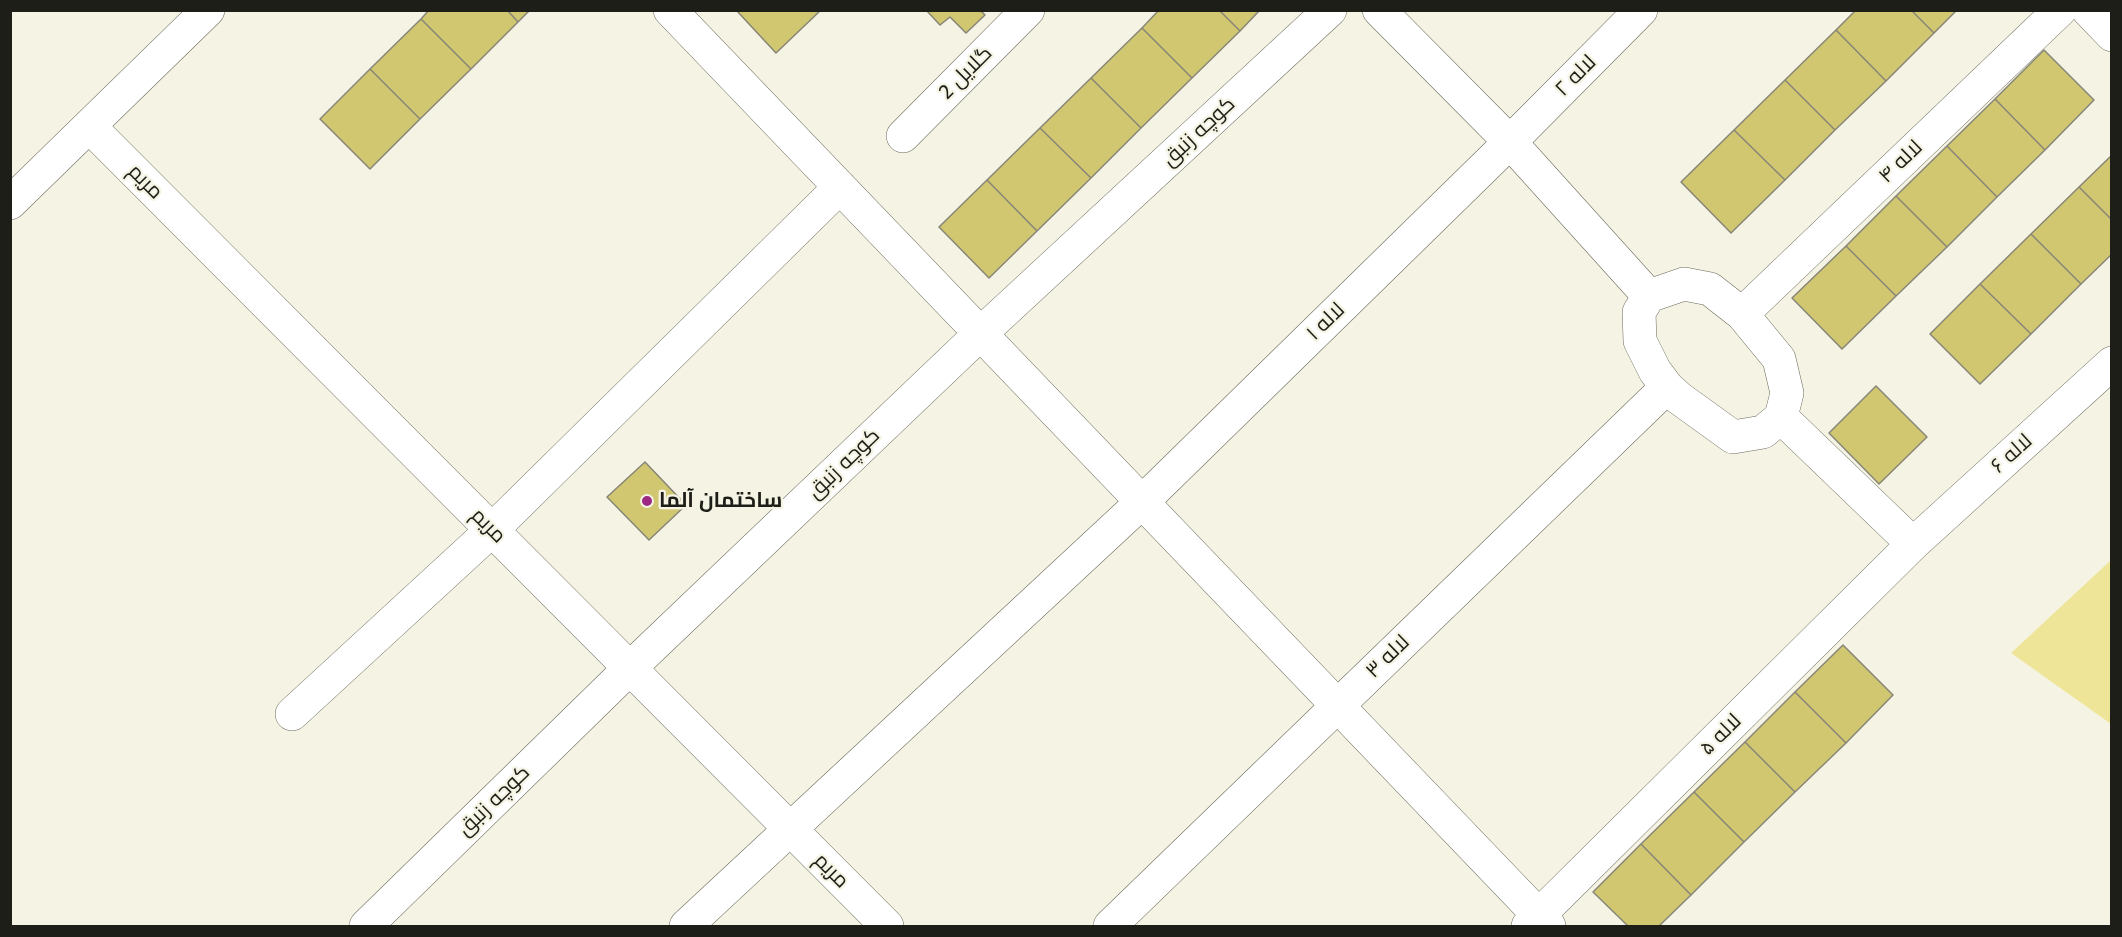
<!DOCTYPE html>
<html>
<head>
<meta charset="utf-8">
<style>
	body { margin:0 }
	#map { position:relative; width:2122px; height:937px; overflow:hidden; background:#f5f4e4; font-family:"Fira Sans",sans-serif }
	canvas { display:block }
	.frame { position:absolute; inset:0; border:12px solid #1e1e18; pointer-events:none }
</style>
</head>
<body>
<div id="map">
<canvas width="2122" height="937"></canvas>
<div class="frame"></div>
</div>
<script>
const ctx = document.querySelector('canvas').getContext('2d');
ctx.lineJoin = 'round';
function fillPath(path, color) { ctx.fillStyle = color; ctx.fill(path, 'evenodd'); }
const toPath = rows => new Path2D(rows.map(r => 'M' + r).join(''));
function stroke(path, color, width, dash) { ctx.strokeStyle = color; ctx.lineWidth = width; ctx.lineCap = dash ? 'butt' : 'round'; ctx.setLineDash(dash || []); ctx.stroke(path); }
function write(font, color, halo, rows, align = 'center') {
  ctx.font = font + ' "Fira Sans",Cairo,sans-serif'; ctx.lineWidth = 4.5; ctx.setLineDash([]); ctx.textBaseline = 'middle'; ctx.strokeStyle = halo; ctx.fillStyle = color; for (const [text, x, y, turn = 0] of rows) {
    ctx.save(); ctx.translate(x, y); ctx.rotate((+turn || 0) * Math.PI / 180); ctx.textAlign = isNaN(turn) ? turn : align; if (halo) ctx.strokeText(text, 0, 0); ctx.fillText(text, 0, 0); ctx.restore();
  }
}
fillPath(toPath([
	[2111,560,2111,724,2011,653]
]), '#efe599');
const building = toPath([
	[429,10,507,10,518,22,471,69,421,19,429,10],
	[507,10,530,10,518,22,507,10],
	[736,10,821,10,776,53,736,10],
	[926,10,980,10,985,15,966,33,950,17,940,25,926,10],
	[1159,10,1219,10,1240,31,1192,78,1142,28,1159,10],
	[1219,10,1260,10,1240,31,1219,10],
	[1856,10,1911,10,1934,33,1886,81,1836,30,1856,10],
	[1911,10,1957,10,1934,33,1911,10],
	[421,19,471,69,420,119,370,69,421,19],
	[1142,28,1192,78,1141,128,1091,78,1142,28],
	[1836,30,1886,81,1835,130,1785,80,1836,30],
	[2044,50,2094,100,2045,150,1995,99,2044,50],
	[370,69,420,119,370,169,320,119,370,69],
	[1091,78,1141,128,1091,178,1040,128,1091,78],
	[1785,80,1835,130,1785,180,1734,130,1785,80],
	[1995,99,2045,150,1997,197,1947,146,1995,99],
	[1040,128,1091,178,1037,231,987,180,1040,128],
	[1734,130,1785,180,1731,233,1681,182,1734,130],
	[1947,146,1997,197,1947,247,1896,196,1947,146],
	[2112,155,2112,220,2079,187,2112,155],
	[987,180,1037,231,989,278,939,227,987,180],
	[2079,187,2112,220,2112,254,2081,284,2031,234,2079,187],
	[1896,196,1947,247,1896,296,1846,246,1896,196],
	[2031,234,2081,284,2031,334,1980,284,2031,234],
	[1846,246,1896,296,1842,349,1792,298,1846,246],
	[1980,284,2031,334,1980,384,1930,334,1980,284],
	[1876,386,1927,437,1879,484,1829,433,1876,386],
	[645,462,686,505,649,540,607,497,645,462],
	[1843,645,1893,695,1846,743,1795,692,1843,645],
	[1795,692,1846,743,1795,792,1745,742,1795,692],
	[1745,742,1795,792,1744,842,1694,792,1745,742],
	[1694,792,1744,842,1691,895,1641,844,1694,792],
	[1641,844,1691,895,1659,926,1628,926,1593,892,1641,844]
]);
fillPath(building, '#d2c771');
stroke(building, '#878577', 1.5);
const minor = toPath([
	[670,10,1549,926],
	[1379,10,1510,142,1649,296],
	[89,126,887,926],
	[903,136,1028,10],
	[10,203,208,10],
	[1684,284,1710,289,1742,314,1779,359,1787,393,1781,417,1763,432,1733,437,1679,398,1667,387,1655,371,1640,341,1639,312,1649,296,1684,284],
	[1742,314,2060,10],
	[1781,417,1913,544],
	[292,714,492,530,840,187],
	[366,926,630,668,980,334,1330,10],
	[686,926,1142,502,1510,142,1641,10],
	[1110,926,1667,387],
	[1528,926,1913,544,2112,363]
]);
const tertiary = toPath([
	[2088,10,2112,35]
]);
stroke(minor, '#6b6a5c', 34);
stroke(tertiary, '#6b6a5c', 34);
stroke(minor, '#fff', 33);
stroke(tertiary, '#fff', 33);
for (const [x, y, r, color] of [
	[647,501,6,"#9c2884"]
]) { const dot = new Path2D(); dot.arc(x, y, r, 0, 2 * Math.PI); ctx.fillStyle = color; ctx.fill(dot); stroke(dot, '#f5f4e4', 2); }
write('21px', '#1e1e18', '#f5f4e4', [
	["گلایل 2",966,73,-45],
	["لاله ۲",1576,76,-45],
	["کوچه زنبق",1199,132,-43],
	["لاله ۴",1901,162,-44],
	["مریم",145,182,45],
	["لاله ۱",1326,322,-44],
	["لاله ۶",2012,454,-42],
	["کوچه زنبق",844,464,-44],
	["مریم",488,526,45],
	["لاله ۳",1388,657,-44],
	["لاله ۵",1721,735,-45],
	["کوچه زنبق",494,801,-44],
	["مریم",831,871,45]
]);
write('bold 21px', '#1e1e18', '#f5f4e4', [
	["ساختمان آلما",659,501]
], 'left');
</script>
</body>
</html>
